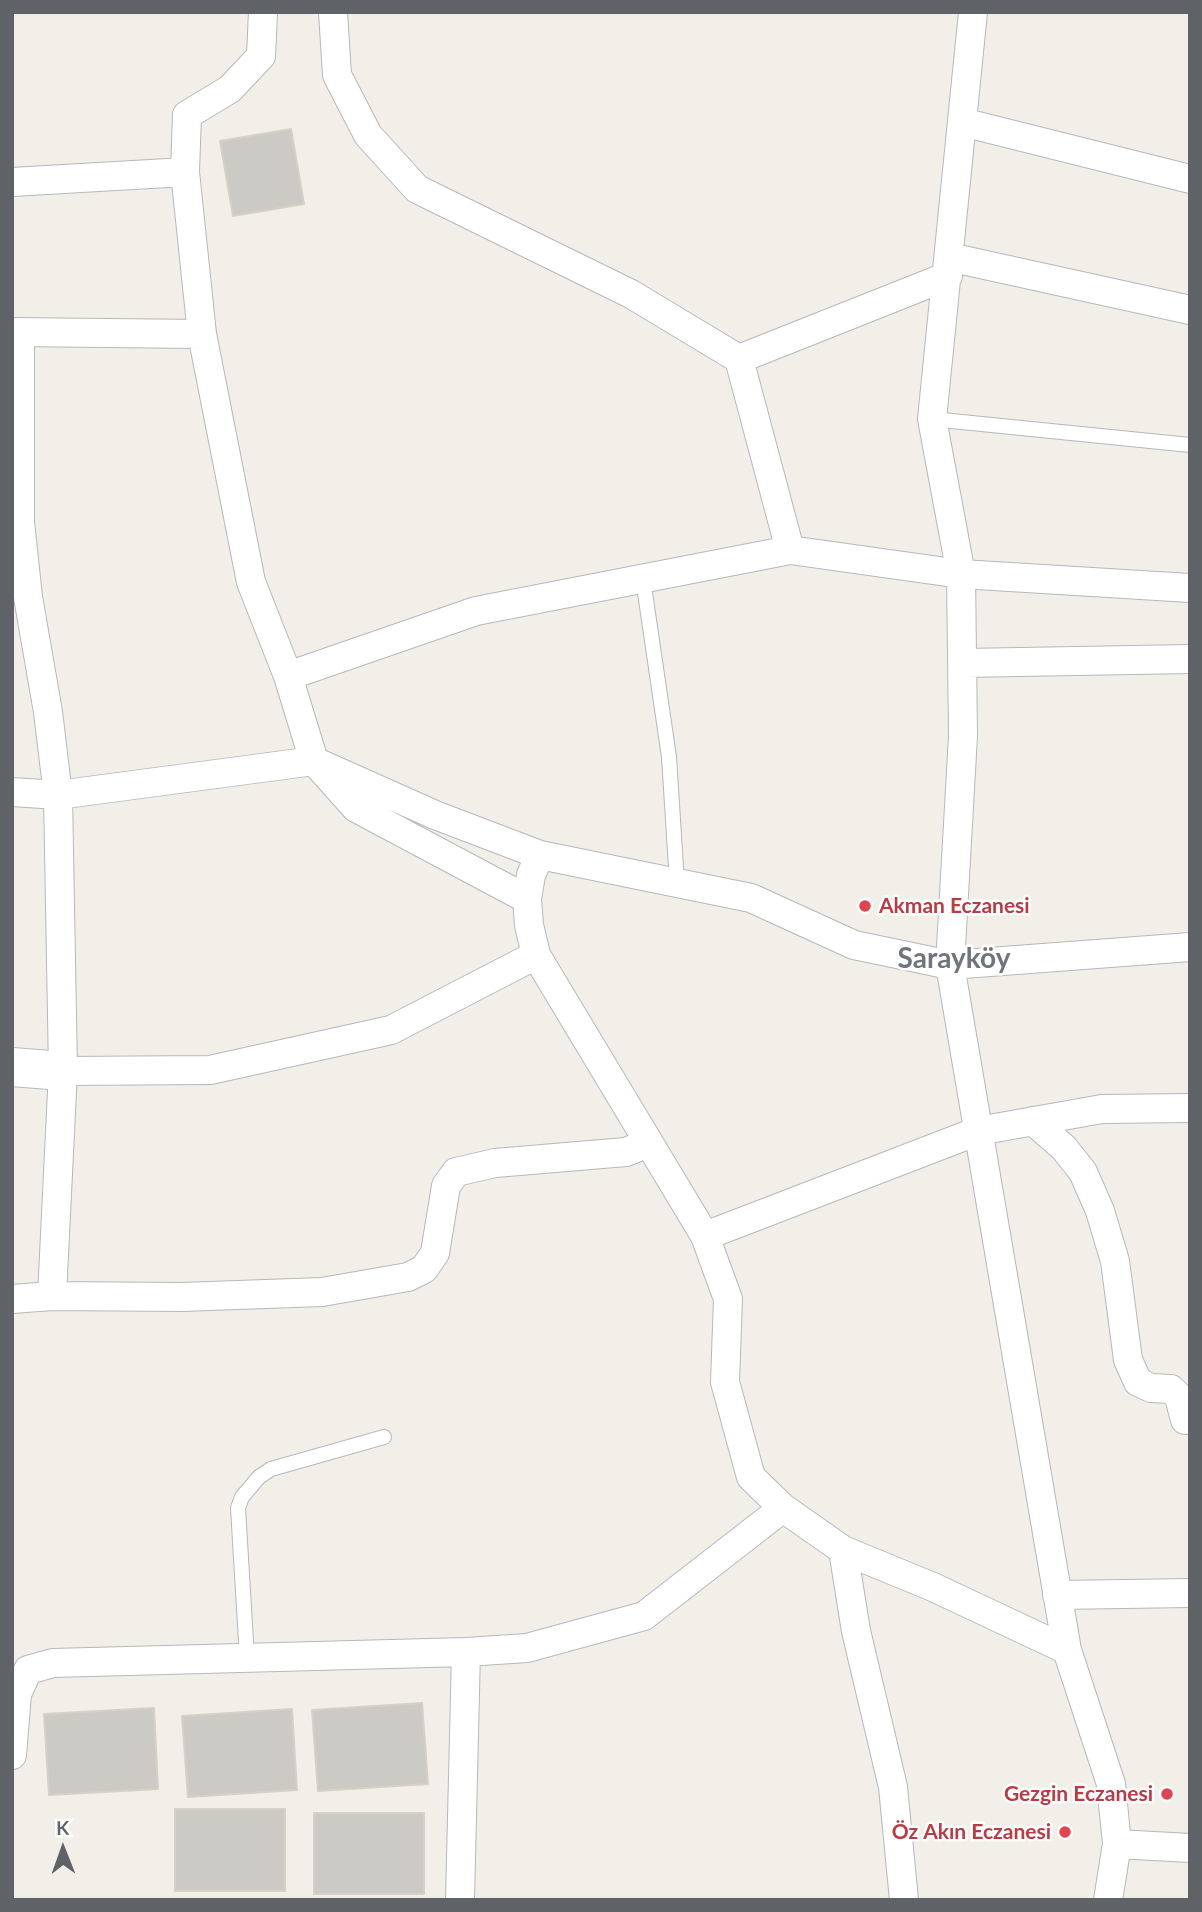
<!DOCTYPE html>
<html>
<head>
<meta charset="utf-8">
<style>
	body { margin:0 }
	#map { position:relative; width:1202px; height:1912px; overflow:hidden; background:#f1efe8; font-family:Lato,sans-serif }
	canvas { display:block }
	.frame { position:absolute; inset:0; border:14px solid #5f6368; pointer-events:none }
	.north { position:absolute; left:28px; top:1814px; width:70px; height:70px; -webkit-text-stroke:5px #fff; paint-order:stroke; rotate:359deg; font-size:19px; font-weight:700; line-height:28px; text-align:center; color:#5f6368 }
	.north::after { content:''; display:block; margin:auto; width:24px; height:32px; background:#5f6368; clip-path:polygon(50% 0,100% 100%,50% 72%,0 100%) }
</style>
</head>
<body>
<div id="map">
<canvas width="1202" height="1912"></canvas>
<div class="frame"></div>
<div class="north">K</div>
</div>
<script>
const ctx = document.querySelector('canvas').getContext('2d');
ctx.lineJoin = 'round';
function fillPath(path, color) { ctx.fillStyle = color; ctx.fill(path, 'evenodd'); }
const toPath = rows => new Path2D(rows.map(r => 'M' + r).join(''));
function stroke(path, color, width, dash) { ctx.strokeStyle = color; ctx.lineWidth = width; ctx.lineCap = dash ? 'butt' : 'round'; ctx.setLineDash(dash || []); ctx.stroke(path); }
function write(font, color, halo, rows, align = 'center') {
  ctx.font = font + ' Lato,sans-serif'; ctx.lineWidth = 5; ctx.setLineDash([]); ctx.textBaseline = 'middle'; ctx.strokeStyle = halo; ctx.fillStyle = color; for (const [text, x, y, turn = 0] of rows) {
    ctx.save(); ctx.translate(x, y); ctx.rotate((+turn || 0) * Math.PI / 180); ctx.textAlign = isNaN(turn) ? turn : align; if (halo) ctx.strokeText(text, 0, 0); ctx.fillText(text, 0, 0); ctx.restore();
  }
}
const building = toPath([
	[291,129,304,204,233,216,220,141,291,129],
	[422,1703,428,1784,318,1791,312,1710,422,1703],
	[154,1708,158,1789,49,1795,44,1714,154,1708],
	[292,1709,297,1790,188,1797,182,1716,292,1709],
	[175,1809,285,1809,285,1891,175,1891,175,1809],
	[314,1813,424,1813,424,1894,314,1894,314,1813]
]);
fillPath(building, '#cccac5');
stroke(building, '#d6d1c6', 2);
const lane = toPath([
	[932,419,1190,445],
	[643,579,669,757,677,883],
	[247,1658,238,1508,242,1497,259,1477,271,1469,384,1437]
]);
const street = toPath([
	[263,12,261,56,230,89,187,115,185,172,202,334,251,582,288,676,314,761,356,808,527,899],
	[333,12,337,75,368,135,417,189,631,294,739,359,948,276],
	[973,12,932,419,961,574,963,736,950,965,1067,1650,1111,1784,1117,1844,1108,1900],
	[962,122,1190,179],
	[12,182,185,172],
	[949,257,1190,310],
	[12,332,202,334],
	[20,332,20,522,28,597,48,712,58,795,63,1071,52,1296],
	[739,359,790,550],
	[963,663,1190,659],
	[288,676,476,611,790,550,961,574,1190,588],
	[12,792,58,795,314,761,435,815,540,855,751,898,854,945,950,965,1190,947],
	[540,855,531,875,527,899,529,925,536,955,705,1236,728,1299,725,1382,751,1477,783,1508,843,1550,933,1587,1067,1650],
	[63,1071,210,1070,391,1030,536,955],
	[1033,1121,1064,1148,1083,1172,1100,1211,1115,1261,1128,1360,1138,1382,1151,1388,1171,1389,1179,1397,1185,1420],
	[705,1236,978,1131,1102,1109,1190,1108],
	[12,1299,52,1296,182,1297,322,1292,408,1277,424,1269,435,1253,446,1186,456,1172,495,1163,626,1152,648,1143],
	[843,1550,856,1631,893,1787,904,1900],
	[1057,1595,1190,1593],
	[12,1755,17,1694,28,1670,53,1663,466,1652,527,1648,644,1616,783,1508],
	[1117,1844,1190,1848],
	[460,1900,466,1652]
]);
const secondary = toPath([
	[12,1067,63,1071]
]);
stroke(lane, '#b5b8bc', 16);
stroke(street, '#b5b8bc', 30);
stroke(secondary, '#b6babf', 40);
stroke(lane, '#fff', 14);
stroke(street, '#fff', 28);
stroke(secondary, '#fff', 38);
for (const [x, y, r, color] of [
	[865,906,7,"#e0444e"],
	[1167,1794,7,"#e0444e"],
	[1065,1832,7,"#e0444e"]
]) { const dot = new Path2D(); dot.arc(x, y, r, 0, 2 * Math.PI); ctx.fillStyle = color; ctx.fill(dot); stroke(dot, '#fff', 2.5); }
write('bold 21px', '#be3a42', '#fff', [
	["Akman Eczanesi",879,906,"left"],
	["Gezgin Eczanesi",1153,1794],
	["Öz Akın Eczanesi",1051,1832]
], 'right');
write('bold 28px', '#70757a', '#fff', [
	["Sarayköy",954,959]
]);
</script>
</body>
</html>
